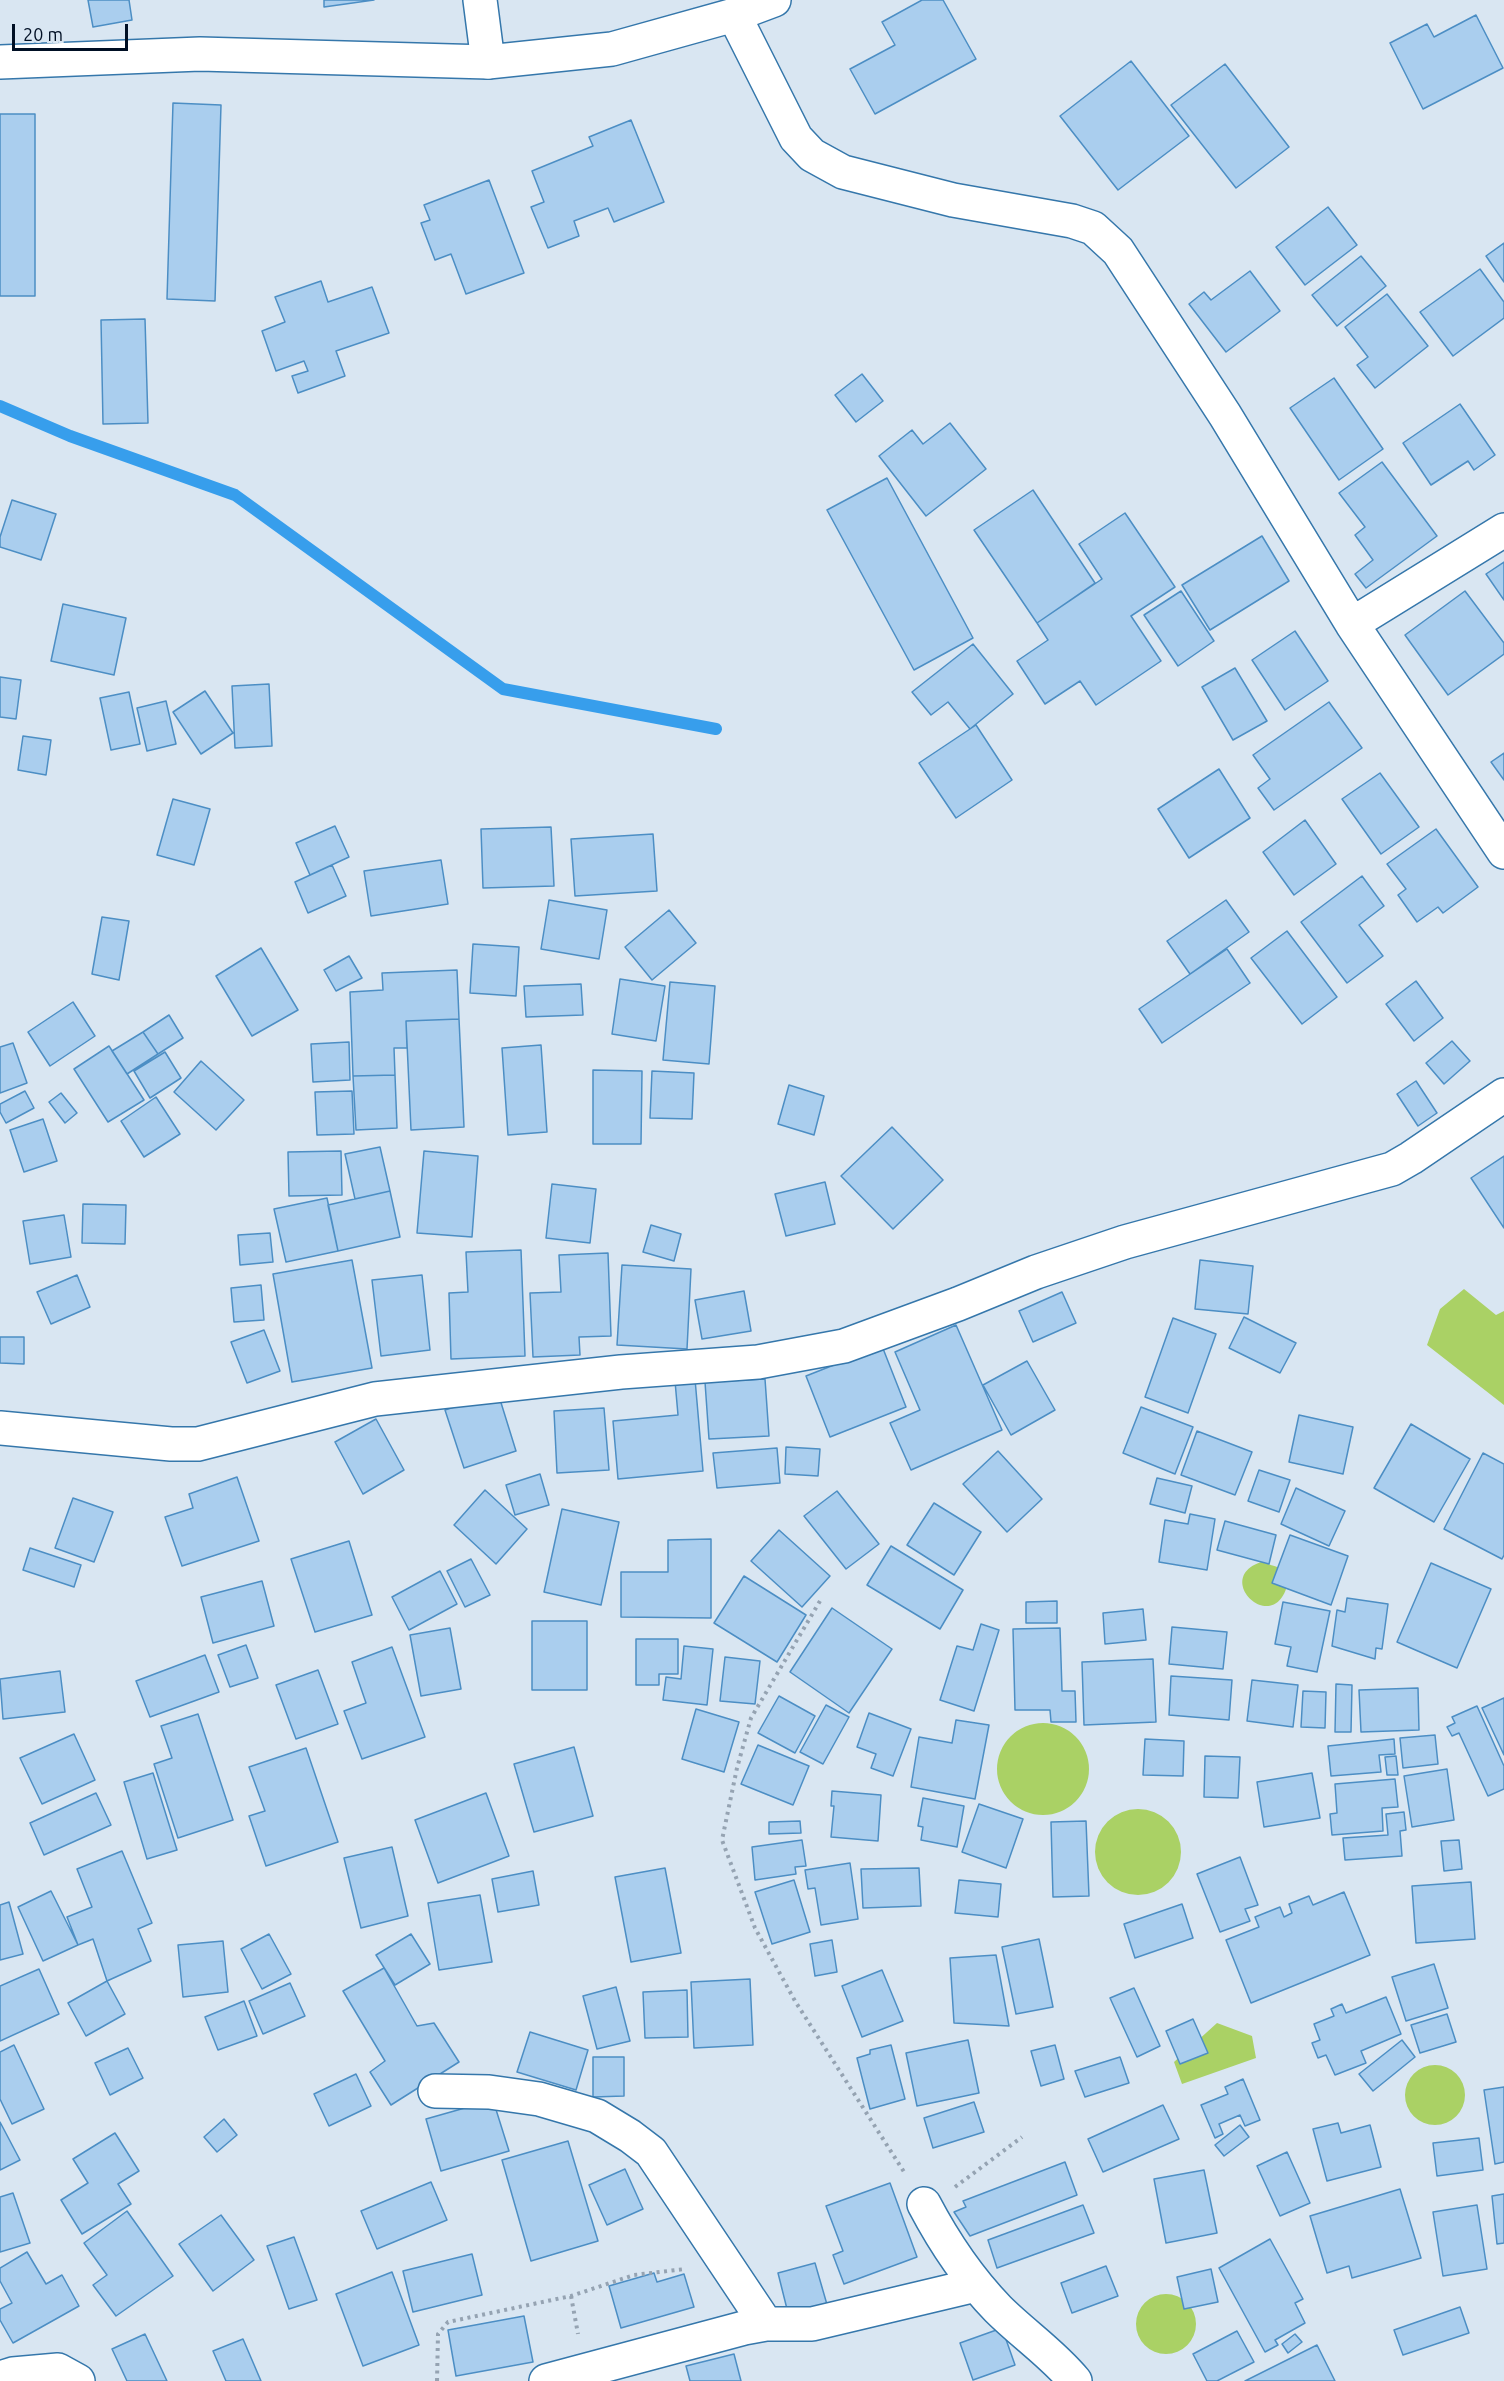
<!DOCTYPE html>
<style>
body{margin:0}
#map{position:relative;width:1504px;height:2381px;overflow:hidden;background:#d9e6f2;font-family:Ubuntu,sans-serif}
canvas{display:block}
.scale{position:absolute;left:12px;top:24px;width:116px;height:27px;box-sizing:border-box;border:3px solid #000f24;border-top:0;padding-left:8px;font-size:18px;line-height:21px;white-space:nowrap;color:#000f24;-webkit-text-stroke:4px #d9e6f2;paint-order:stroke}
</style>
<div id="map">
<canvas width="1504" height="2381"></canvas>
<div class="scale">20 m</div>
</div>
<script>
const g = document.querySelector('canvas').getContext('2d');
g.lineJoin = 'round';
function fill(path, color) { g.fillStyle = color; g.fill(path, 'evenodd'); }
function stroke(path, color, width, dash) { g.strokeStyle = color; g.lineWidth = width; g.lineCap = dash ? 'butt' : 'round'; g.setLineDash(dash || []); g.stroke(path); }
fill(new Path2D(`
 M1464,1289l32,26 8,-4v94l-77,-60 13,-36z
 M1261,1562c18,6 18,2 27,20 -12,57 -77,-3 -27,-20z
 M997 1769a46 46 0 1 1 92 0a46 46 0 1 1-92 0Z
 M1095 1852a43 43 0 1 1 86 0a43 43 0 1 1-86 0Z
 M1217,2023l35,13 4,22 -74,26 -8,-22z
 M1405 2095a30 30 0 1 1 60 0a30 30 0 1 1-60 0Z
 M1136 2324a30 30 0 1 1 60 0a30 30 0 1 1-60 0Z`), '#aad165');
stroke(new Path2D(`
 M0,406l70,30 165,59 268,194 213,40`), '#379eec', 12);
const building = new Path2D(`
 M88,0h41l3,20 -39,7z
 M324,0h50l-50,7z
 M922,0h21l33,59 -101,55 -25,-45 45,-24 -13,-23z
 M1476,15l27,53 -80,41 -33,-66 37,-19 7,13z
 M1131,61l58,75 -71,54 -58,-74z
 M1225,64l64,83 -53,41 -65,-83z
 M173,103l48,2 -6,196 -48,-2z
 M0,114h35v182h-35z
 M631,120l33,82 -50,20 -6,-14 -34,13 5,15 -31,12 -17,-41 13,-5 -12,-31 61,-25 -4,-9z
 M489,180l35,93 -58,21 -15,-40 -16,6 -14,-37 9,-3 -6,-15z
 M1328,207l29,38 -52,40 -29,-38z
 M1504,243v39l-18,-26z
 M1361,256l25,30 -49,40 -25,-31z
 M1480,269l24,33v16l-51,38 -33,-44z
 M1250,271l30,40 -54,41 -37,-48 15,-12 7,8z
 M321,281l7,21 44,-15 17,46 -53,18 9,25 -47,17 -6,-17 16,-5 -4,-10 -28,10 -14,-40 23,-9 -10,-25z
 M1387,294l41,52 -53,42 -18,-23 11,-8 -23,-30z
 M145,319l3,104 -45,1 -2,-104z
 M862,374l21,27 -27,21 -21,-27z
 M1334,378l49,71 -44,31 -49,-72z
 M1460,404l35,51 -21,15 -6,-9 -37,24 -28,-42z
 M950,423l36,46 -60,47 -47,-60 33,-26 11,14z
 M1382,462l55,74 -71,52 -11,-14 18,-14 -18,-25 10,-8 -26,-34z
 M887,478l86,160 -59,32 -87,-160z
 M1033,490l62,93 -58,40 -63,-93z
 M12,500l44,14 -15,46 -41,-13v-10z
 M1125,513l50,74 -44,29 30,45 -65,44 -16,-24 -35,23 -28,-43 31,-21 -11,-17 65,-44 -23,-35z
 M1262,536l27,45 -79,49 -28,-45z
 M1504,562v38l-18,-26z
 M1181,591l33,50 -36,25 -34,-51z
 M1465,591l39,52v11l-56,41 -43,-60z
 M63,604l63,14 -12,57 -63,-14z
 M1295,631l33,50 -43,29 -33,-50z
 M973,644l40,50 -43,35 -22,-27 -17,13 -19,-23z
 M1235,668l32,53 -34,19 -31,-53z
 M0,677l21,3 -5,39 -16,-2z
 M269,684l3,62 -37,2 -3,-62z
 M205,691l28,42 -32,21 -28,-42z
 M129,692l11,52 -29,6 -11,-52z
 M166,701l10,43 -29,7 -10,-43z
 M1329,702l33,46 -88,62 -16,-22 12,-9 -17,-24z
 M976,725l36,55 -56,38 -37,-55z
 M23,736l28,4 -5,35 -28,-5z
 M1504,753v27l-13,-18z
 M1219,769l31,49 -61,40 -31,-49z
 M1380,773l39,54 -38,27 -39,-55z
 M173,799l37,10 -16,56 -37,-10z
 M1305,820l31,44 -42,31 -31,-43z
 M335,826l14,31 -39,18 -14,-32z
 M551,827l3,59 -71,2 -2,-59z
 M1436,829l42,58 -35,26 -5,-6 -21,15 -19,-27 8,-6 -19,-25z
 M653,834l4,57 -82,5 -4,-57z
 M441,860l7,44 -77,12 -7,-45z
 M332,865l14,31 -38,17 -13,-31z
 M1362,876l22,30 -25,19 24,31 -36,27 -46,-61z
 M549,900l58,10 -8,49 -58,-10z
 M1226,900l23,32 -59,42 -23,-33z
 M669,910l27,33 -44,37 -27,-33z
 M102,917l27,4 -10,59 -27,-6z
 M1287,931l50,66 -35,27 -51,-66z
 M473,944l46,3 -3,49 -46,-3z
 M261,948l37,62 -46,26 -36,-60z
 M1227,949l23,34 -88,60 -23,-34z
 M349,956l13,22 -26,13 -12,-21z
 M457,970l2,49 -53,2 1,27h-13l1,27 -42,1 -3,-84 33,-2 -1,-17z
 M620,979l45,7 -9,55 -44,-7z
 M1416,981l27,37 -29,23 -28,-37z
 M670,982l45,4 -6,78 -46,-4z
 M581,984l2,31 -57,2 -2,-31z
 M73,1002l22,34 -45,30 -22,-34z
 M169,1015l14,23 -25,16 -15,-22z
 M459,1019l5,108 -53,3 -5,-109z
 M143,1032l15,22 -31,20 -15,-23z
 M1452,1041l18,20 -26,23 -18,-21z
 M349,1042l1,38 -37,2 -2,-38z
 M13,1043l14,40 -27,10v-46z
 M541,1045l6,87 -39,3 -6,-87z
 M109,1046l35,54 -36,22 -34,-53z
 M165,1052l16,26 -31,20 -16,-27z
 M201,1061l43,39 -28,30 -42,-38z
 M593,1070l49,1 -1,73h-48z
 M652,1071l42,2 -2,46 -42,-1z
 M395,1075l2,53 -41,2 -3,-54z
 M1416,1081l21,32 -19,13 -21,-32z
 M789,1085l35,11 -10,39 -36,-11z
 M25,1091l9,17 -28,15 -6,-11v-8z
 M352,1091l2,43 -37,1 -2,-43z
 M61,1093l16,20 -12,10 -16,-21z
 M156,1097l24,37 -36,23 -23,-36z
 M43,1119l14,42 -33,11 -14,-42z
 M892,1127l51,53 -50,49 -52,-53z
 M380,1147l10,44 -35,8 -10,-45z
 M341,1151l1,44 -53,1 -1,-44z
 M424,1151l54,5 -6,81 -55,-4z
 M1504,1156v72l-33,-50z
 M825,1182l10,42 -49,12 -11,-42z
 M552,1184l44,5 -6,54 -44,-5z
 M390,1191l10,46 -62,14 -10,-46z
 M327,1198l11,53 -52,11 -12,-53z
 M83,1204l43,1 -1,39 -43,-1z
 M64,1215l7,42 -41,7 -7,-43z
 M651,1225l30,9 -7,27 -31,-9z
 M270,1233l3,29 -33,3 -2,-30z
 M521,1250l4,106 -74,3 -2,-66 19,-1 -2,-40z
 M608,1253l3,83 -32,1 1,18 -47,2 -3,-64 31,-1 -2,-37z
 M352,1260l20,108 -80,14 -19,-108z
 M1200,1260l53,6 -5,48 -53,-5z
 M622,1265l69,4 -4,80 -70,-4z
 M77,1275l13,32 -39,17 -14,-32z
 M422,1275l8,75 -49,6 -9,-76z
 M261,1285l3,35 -30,2 -3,-34z
 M744,1291l7,40 -49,8 -7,-39z
 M1062,1292l14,31 -43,19 -14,-31z
 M1244,1317l52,26 -16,30 -51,-25z
 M1173,1318l43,16 -28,79 -43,-16z
 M956,1325l46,105 -91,40 -21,-47 30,-13 -25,-58z
 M264,1330l16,41 -33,12 -16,-41z
 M0,1337h24v27l-24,-1z
 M882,1346l24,61 -76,30 -24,-61z
 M1027,1361l28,49 -44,25 -28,-50z
 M695,1379l8,92 -85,8 -5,-58 65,-6 -3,-34z
 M765,1379l4,57 -60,3 -4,-57z
 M498,1393l18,58 -52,17 -19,-58z
 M1141,1407l52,20 -18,47 -52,-21z
 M604,1408l5,62 -52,3 -3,-62z
 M1299,1415l54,12 -10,47 -54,-12z
 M376,1419l28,51 -41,24 -28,-52z
 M1411,1424l59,35 -36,63 -60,-34z
 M1197,1431l55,21 -17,43 -54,-20z
 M786,1447l34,2 -2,27 -33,-2z
 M777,1448l3,35 -63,5 -4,-35z
 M998,1451l44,48 -35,33 -44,-48z
 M1483,1453l21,11v91l-2,4 -58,-30z
 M1259,1470l31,10 -11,32 -31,-11z
 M540,1474l9,31 -34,10 -9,-30z
 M237,1477l22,64 -77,25 -17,-49 28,-9 -4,-14z
 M1157,1478l35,8 -7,27 -35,-9z
 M1296,1488l49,23 -16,35 -48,-22z
 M485,1490l42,39 -31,35 -42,-39z
 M837,1491l42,53 -33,25 -42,-53z
 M73,1498l40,14 -19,50 -39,-14z
 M934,1503l47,29 -27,43 -47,-30z
 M562,1509l57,13 -18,83 -57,-13z
 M1190,1514l25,5 -8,51 -48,-8 6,-42 23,4z
 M1225,1521l51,14 -7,29 -52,-14z
 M779,1530l51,46 -28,31 -51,-46z
 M1290,1535l58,21 -17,49 -59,-22z
 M711,1539v79l-90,-1v-45h47v-32z
 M349,1541l23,74 -57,17 -24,-73z
 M891,1546l72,44 -23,39 -73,-44z
 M30,1548l51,17 -7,22 -51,-17z
 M471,1559l19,36 -25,12 -18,-36z
 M1431,1563l60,26 -34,79 -60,-26z
 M440,1571l17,33 -48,26 -17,-33z
 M744,1576l62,39 -29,47 -63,-39z
 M262,1581l12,45 -61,17 -12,-46z
 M1347,1598l41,6 -6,45 -6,-1 -1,11 -43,-13 5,-36 8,2z
 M1057,1601v22h-31v-21z
 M1283,1602l47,9 -13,61 -30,-6 4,-19 -16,-3z
 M832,1608l60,41 -43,64 -59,-41z
 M1143,1609l3,31 -41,4 -2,-31z
 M532,1621h55v69h-55z
 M981,1624l18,6 -25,81 -34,-11 17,-54 16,4z
 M1172,1627l55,5 -4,37 -54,-5z
 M450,1628l11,61 -40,7 -11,-61z
 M1060,1628l2,63h13l1,31h-25l-1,-12h-35l-2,-81z
 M636,1639h42v35h-19v11h-23z
 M246,1645l12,33 -28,9 -12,-32z
 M684,1646l29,3 -6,56 -44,-5 3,-23 15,2z
 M392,1647l33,90 -63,22 -18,-48 22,-8 -14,-41z
 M205,1655l14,37 -69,25 -14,-36z
 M725,1657l35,4 -5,43 -35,-3z
 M1153,1659l3,63 -72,3 -2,-63z
 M318,1670l20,54 -42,15 -20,-54z
 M60,1671l5,41 -62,7 -3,-40z
 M1171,1676l61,4 -3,40 -60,-5z
 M1252,1680l46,5 -5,42 -46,-6z
 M1336,1684l16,1 -1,47h-16z
 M1418,1688l1,42 -58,2 -2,-42z
 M1303,1691l23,1 -1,36 -24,-1z
 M779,1696l36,20 -20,37 -37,-20z
 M1504,1698v57l-22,-47z
 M826,1705l23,12 -26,47 -23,-12z
 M1477,1706l27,60v23l-16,7 -29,-63 -7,3 -5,-9 8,-4 -3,-6z
 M696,1709l43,13 -15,50 -42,-13z
 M869,1713l42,16 -18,47 -22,-8 5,-14 -19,-7z
 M198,1714l35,106 -55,18 -24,-74 18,-6 -11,-32z
 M956,1720l33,5 -14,74 -64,-12 8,-50 33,6z
 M74,1734l21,46 -53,24 -22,-46z
 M1435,1735l3,29 -35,4 -3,-30z
 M1145,1739l39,2 -1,35 -40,-1z
 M1394,1739l1,15 -16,1 2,17 -50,4 -3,-30z
 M758,1745l51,21 -16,39 -52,-21z
 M574,1747l19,69 -59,16 -20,-68z
 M306,1748l32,94 -72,24 -17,-50 16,-5 -16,-44z
 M1205,1756l35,1 -2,41 -34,-1z
 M1396,1756l2,19h-11l-2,-18z
 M1447,1769l7,51 -42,7 -8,-51z
 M153,1773l24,77 -30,9 -23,-77z
 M1312,1773l8,45 -56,9 -7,-45z
 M1395,1779l3,28 -16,1 1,23 -51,4 -2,-21 7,-1 -2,-29z
 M832,1791l49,4 -3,46 -47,-4 3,-31h-3z
 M96,1793l15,32 -67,30 -14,-32z
 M486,1793l23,63 -71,27 -23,-63z
 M923,1798l41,8 -7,41 -36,-7 2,-13 -5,-1z
 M979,1804l44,15 -17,49 -44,-16z
 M1404,1812l2,18 -6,1 2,25 -57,4 -2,-22 45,-3 -2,-21z
 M800,1821l1,12 -32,1v-12z
 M1086,1821l3,75 -36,1 -2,-75z
 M802,1840l4,26 -11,1 1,7 -41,6 -3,-33z
 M1459,1840l3,29 -18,2 -3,-30z
 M392,1847l16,69 -47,12 -17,-70z
 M122,1851l30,72 -14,6 13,32 -44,20 -14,-42 -15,6 -11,-28 25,-10 -15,-38z
 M1240,1857l18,48 -13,4 5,12 -30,11 -23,-58z
 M850,1863l8,56 -37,6 -6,-37 -7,1 -3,-19z
 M665,1868l16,85 -50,9 -16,-85z
 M919,1868l2,38 -58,2 -2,-39z
 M533,1871l6,34 -41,7 -6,-33z
 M794,1880l16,52 -38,12 -17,-52z
 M959,1880l42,4 -3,33 -43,-4z
 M1471,1882l4,57 -59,4 -4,-57z
 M51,1891l27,54 -35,16 -25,-54z
 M1344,1892l26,63 -119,48 -25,-63 33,-13 -4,-10 25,-10 4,10 8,-4 -3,-9 20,-8 4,9z
 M480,1895l12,67 -53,8 -11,-67z
 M9,1902l14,52 -23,6v-55z
 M1182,1904l11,34 -58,20 -11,-34z
 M269,1934l22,40 -29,15 -21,-40z
 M411,1934l19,30 -35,21 -19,-30z
 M1039,1939l14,68 -37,7 -14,-67z
 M832,1940l5,32 -22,4 -5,-32z
 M223,1941l5,51 -45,5 -5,-52z
 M996,1955l13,71 -55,-3 -4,-65z
 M1434,1964l14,44 -42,13 -14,-44z
 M384,1968l33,58 17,-3 25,39 -68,43 -21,-33 15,-11 -42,-70z
 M39,1969l20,45 -59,27v-55z
 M882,1970l21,51 -41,16 -20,-51z
 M750,1979l3,66 -59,3 -3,-66z
 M107,1981l18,33 -39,22 -18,-33z
 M290,1983l15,33 -42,18 -14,-33z
 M616,1987l14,54 -33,8 -14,-53z
 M1134,1988l26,58 -23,11 -27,-59z
 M687,1990l1,47 -43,1 -2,-46z
 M1386,1997l15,37 -40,17 5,12 -31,12 -9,-20 -8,3 -6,-15 8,-3 -6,-16 20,-8 -3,-7 11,-5 4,9z
 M244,2001l13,35 -39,14 -13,-33z
 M1447,2014l9,28 -36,11 -9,-28z
 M1193,2019l15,34 -28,11 -14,-33z
 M530,2032l58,18 -12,40 -59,-18z
 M968,2040l11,53 -62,13 -11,-53z
 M1402,2040l13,17 -42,34 -14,-17z
 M14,2045l30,64 -32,15 -12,-25v-47z
 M891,2045l14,54 -35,10 -13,-51 13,-4v-4z
 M1055,2045l9,34 -23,7 -10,-35z
 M128,2048l15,30 -33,17 -15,-32z
 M593,2057h31v39l-31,1z
 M1120,2057l9,26 -44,14 -10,-26z
 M356,2074l15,32 -42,20 -15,-32z
 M1243,2079l17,41 -15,6 -5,-11 -21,9 4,10 -8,4 -14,-33 27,-11 -3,-7z
 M1504,2087v75l-9,2 -11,-74z
 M493,2100l16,51 -68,20 -15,-52z
 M974,2102l10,30 -51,16 -9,-30z
 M1163,2105l16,34 -76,33 -15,-33z
 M224,2119l13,16 -20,17 -13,-15z
 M0,2122l20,38 -20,10z
 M1338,2123l3,10 29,-8 11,42 -54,14 -14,-52z
 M1240,2125l9,12 -25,19 -9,-11z
 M115,2133l24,38 -21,13 13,20 -49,30 -21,-34 27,-17 -15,-24z
 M1479,2138l4,32 -46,6 -4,-33z
 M568,2141l30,100 -67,20 -29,-101z
 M1287,2152l23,51 -30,13 -23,-50z
 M1065,2162l12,33 -107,41 -16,-24 12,-5 -3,-6z
 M625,2169l18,40 -36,16 -18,-40z
 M1204,2170l13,63 -51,10 -12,-64z
 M431,2182l16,38 -70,29 -16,-38z
 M890,2183l27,74 -73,27 -11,-29 10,-4 -17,-45z
 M1400,2189l21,69 -69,20 -3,-12 -22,7 -17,-57z
 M13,2193l17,50 -30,9v-55z
 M1504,2194v49l-7,1 -5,-48z
 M1083,2205l11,28 -97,35 -9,-28z
 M1477,2205l10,64 -44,7 -10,-64z
 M127,2211l46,65 -57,40 -23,-31 14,-10 -23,-32z
 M221,2215l33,45 -41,31 -34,-47z
 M294,2237l23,63 -28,9 -22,-63z
 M1270,2239l33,60 -8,4 10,20 -30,17 3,5 -13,7 -46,-84z
 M27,2252l19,32 16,-9 17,31 -66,37 -13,-23v-11l12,-6 -12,-22v-13z
 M472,2254l10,41 -69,17 -10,-41z
 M815,2263l13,45 -39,9 -11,-44z
 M1106,2266l12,30 -46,17 -11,-30z
 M1211,2269l7,33 -34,7 -7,-32z
 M392,2272l27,73 -56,21 -27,-72z
 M654,2273l3,9 27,-8 10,33 -73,21 -12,-42z
 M1460,2307l9,26 -66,22 -9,-25z
 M524,2316l9,46 -77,14 -8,-46z
 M1002,2328l13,37 -42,15 -13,-37z
 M1237,2331l17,31 -37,19h-10l-14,-27z
 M145,2334l22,47h-40l-15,-32z
 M1295,2334l7,8 -14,11 -6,-9z
 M243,2339l18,42h-35l-13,-30z
 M1317,2345l18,36h-90z
 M734,2354l7,27h-51l-4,-15z`);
fill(building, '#aaceee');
stroke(building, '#4c8ec4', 1.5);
const minor = new Path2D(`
 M734,15l62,123 16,17 31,17 110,28 119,21 21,7 25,23 107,164 127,209 152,228
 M0,62l200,-8 288,8
 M1352,624l152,-94
 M0,1428l171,16h27l177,-45 246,-27 137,-10 86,-16 114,-42 78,-32 89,-30 267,-73 19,-11 93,-63
 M435,2091l54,1 50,7 58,17 33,20 21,16 115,172
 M924,2204c20,38 44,74 74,105 25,25 55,45 77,72
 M0,2378l13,-4 45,-4 20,11
 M546,2381l198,-53 22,-4h46l164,-39`);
const tertiary = new Path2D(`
 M480,0l8,62 124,-13 122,-34 40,-15`);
stroke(minor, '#3577ab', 36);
stroke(tertiary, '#3577ab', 36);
stroke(new Path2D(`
 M820,1601l-69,117 -14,50 -15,72 33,88 40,73 111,174
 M955,2187l67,-50
 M571,2296l7,38
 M437,2381l1,-47 10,-12 123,-26 63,-21 51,-6`), '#95a3b2', 4, [3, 4.5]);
stroke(minor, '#fff', 33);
stroke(tertiary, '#fff', 33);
</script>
